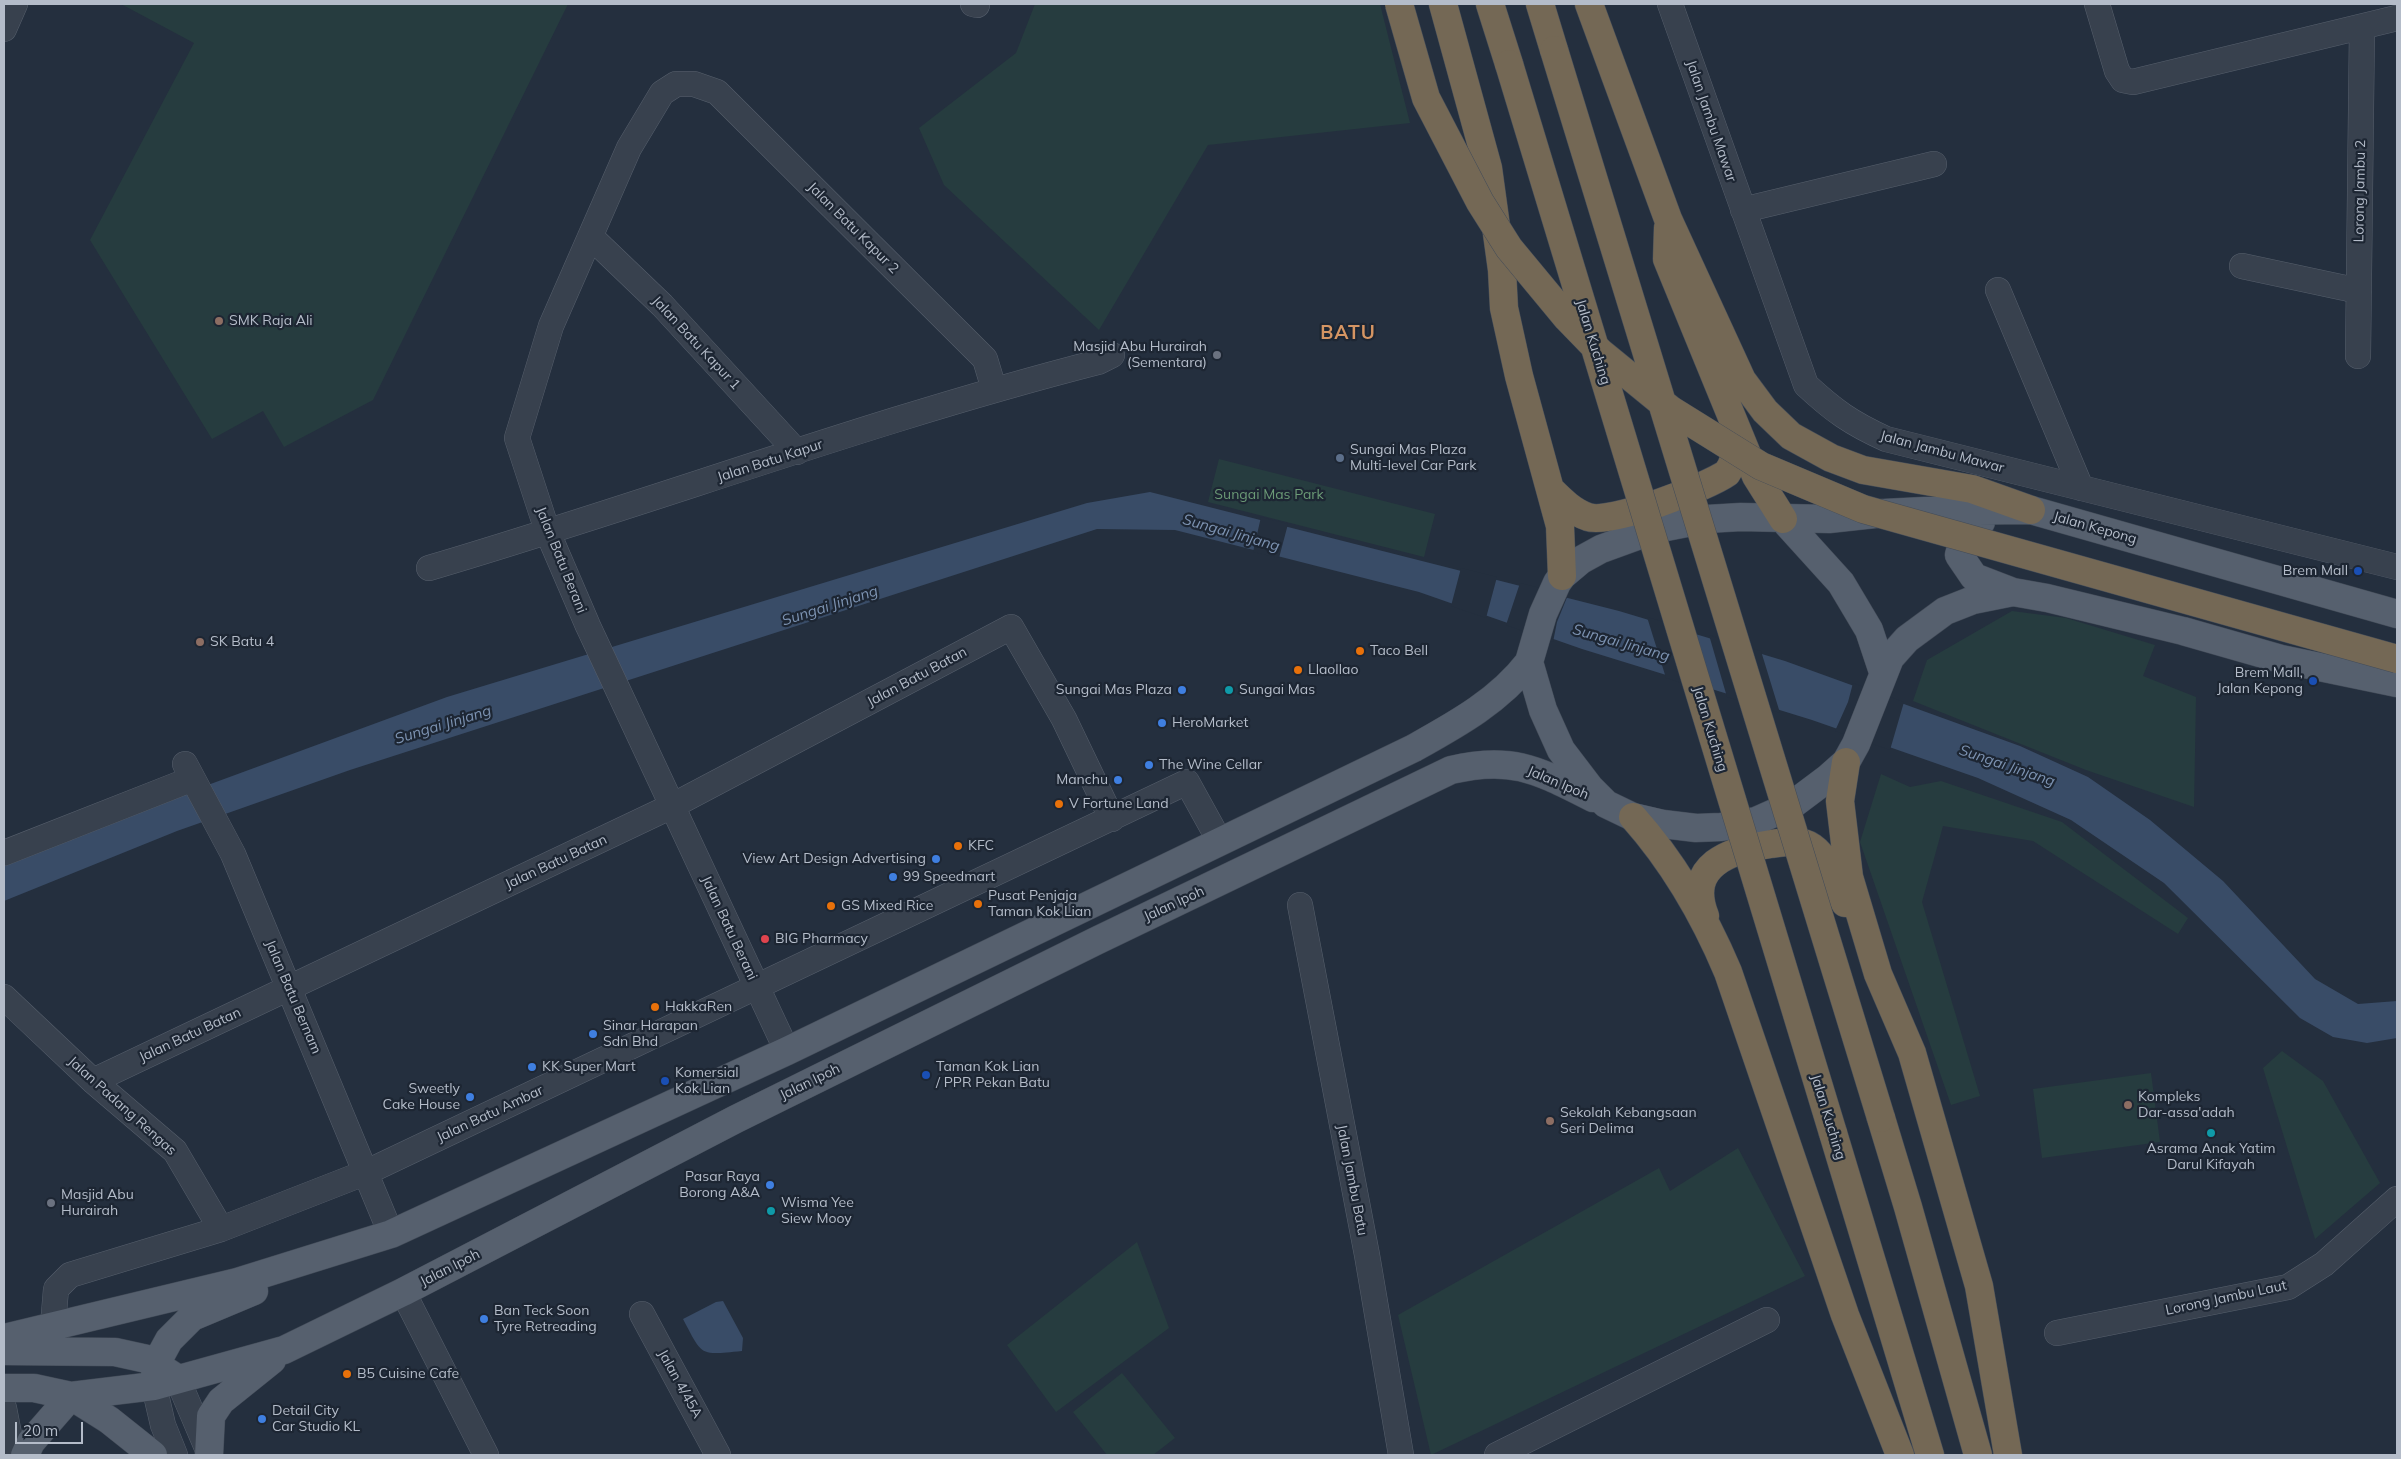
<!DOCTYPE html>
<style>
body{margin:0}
#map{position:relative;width:2401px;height:1459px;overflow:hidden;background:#242f3e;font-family:Mulish,sans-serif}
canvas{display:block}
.frame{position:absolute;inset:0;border:5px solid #b4bcc9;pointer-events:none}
.scale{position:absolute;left:15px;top:1422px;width:68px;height:22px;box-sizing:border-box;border:2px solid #b4bcc9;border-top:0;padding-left:6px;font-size:15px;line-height:18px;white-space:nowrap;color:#b4bcc9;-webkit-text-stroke:4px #1d2633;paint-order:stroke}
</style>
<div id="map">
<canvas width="2401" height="1459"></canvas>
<div class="frame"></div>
<div class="scale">20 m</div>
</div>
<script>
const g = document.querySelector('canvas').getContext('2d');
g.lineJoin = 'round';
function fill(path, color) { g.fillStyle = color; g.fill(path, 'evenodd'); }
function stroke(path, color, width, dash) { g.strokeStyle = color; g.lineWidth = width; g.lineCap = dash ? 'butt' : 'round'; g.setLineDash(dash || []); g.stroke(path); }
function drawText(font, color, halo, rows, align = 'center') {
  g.font = font + ' Mulish,sans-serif'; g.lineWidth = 4.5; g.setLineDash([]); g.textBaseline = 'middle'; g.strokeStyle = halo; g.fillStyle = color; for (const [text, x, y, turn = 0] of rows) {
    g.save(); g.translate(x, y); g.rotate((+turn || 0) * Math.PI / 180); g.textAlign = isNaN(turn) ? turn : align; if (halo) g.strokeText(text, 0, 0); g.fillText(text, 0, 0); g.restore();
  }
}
fill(new Path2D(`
 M121,4h447l-195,396 -89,47 -21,-36 -51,28 -122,-199 104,-197z
 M1035,4h345l30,119 -202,22 -109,185 -155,-145 -25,-57 97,-75z
 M1219,459l216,55 -11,43 -216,-55z
 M2012,611l54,7 89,27 -12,31 53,21 -2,110 -108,-37 -173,-69 14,-41z
 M1881,774l29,13 31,-6 121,41 126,96 -10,16 -145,-93 -90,-15 -21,76 58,194 -29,9 -91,-263z
 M2282,1051l41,30 57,102 -65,56 -52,-171z
 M2151,1073l9,69 -118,16 -9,-69z
 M1738,1148l67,128 -374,179 -33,-140 261,-147 11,23z
 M1137,1242l32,86 -113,84 -49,-67z
 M1122,1373l53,65 -22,17h-46l-34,-43z`), '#263c3f');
fill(new Path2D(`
 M1150,492l469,119 166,50 235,85 68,31 62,43 73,61 92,98 43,25 39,-3v37l-30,5 -34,-6 -33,-19 -136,-135 -93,-63 -93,-42 -166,-58 -230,-71 -163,-57 -244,-62 -78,-1 -747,241 -173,61 -173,70v-41l443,-163 640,-194z
 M723,1301l20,37 -1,13c-43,4 -39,6 -59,-32l33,-17z`), '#394c67');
fill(new Path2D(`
 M1261,517l27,7 -9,34 -26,-6z
 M1461,568l36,9 -11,41 -35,-12z
 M1520,583l48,12 -11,27 -4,20 -47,-17z
 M1647,617l48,14 19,62 -48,-15z
 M1709,635l52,16 19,62 -53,-16z
 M1853,683l51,19 -14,48 -55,-19 13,-29z`), '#242f3e');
const minor = new Path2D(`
 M973,4l4,1
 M1670,4l136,381c28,26 45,38 80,54l511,128
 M2097,4l20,67 6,9 10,2 264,-64
 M4,29l11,-25
 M1743,210l191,-46
 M591,237l71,68 135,147
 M2242,266l117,25
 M1998,290l83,198
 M2358,356l4,-329
 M429,568c224,-66 443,-148 669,-206l14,-7
 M185,764l48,90 158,380
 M4,853l188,-74
 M1300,905l67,350 34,200
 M4,997l89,84 82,70 46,78
 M787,1051l-199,-425 -40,-93 -31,-95 34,-112 78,-178 33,-55 14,-9h18l23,8 268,267 9,30
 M93,1081l579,-275 339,-179 53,92 48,100
 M403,1292l83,163
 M642,1314l76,141
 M53,1325l3,-36 14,-14 151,-46 146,-57 820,-390 32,58
 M2057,1333l231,-46 36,-23 73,-65
 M178,1380l32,75
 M154,1386l9,39 12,30
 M4,1408l9,47
 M1497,1455l270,-135`);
const major = new Path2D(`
 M1783,519l58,64 28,47 14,42
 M1981,522l-15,7 -7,26 15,22 39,15
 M2397,614l-366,-104 -107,1 -40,2 -55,6 -88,-2 -34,2 -51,10 -55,20 -20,11 -19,16 -5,7 -14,31 -14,48 14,48 18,40 29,38 16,16 27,13 30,7 33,4 25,-1 35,-6 36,-16 36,-27 18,-16 10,-18 34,-86 17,-19 38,-28 28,-11 40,-8 34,6 136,33 98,28 116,24
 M4,1338l233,-56 154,-48 396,-183 627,-303c43,-24 85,-47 115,-86
 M4,1351l111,1 32,7 25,16
 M154,1386l2,-22 13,-24 23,-23 62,-26
 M4,1388h30l37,8 83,-10 130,-36 119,-58 333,-173 360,-178 355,-171c62,-15 88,1 142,28
 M71,1396l38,24 44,35
 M25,1455l6,-13 40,-46
 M209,1455l2,-39 10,-15 51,-41`);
const highway = new Path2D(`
 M1443,4l45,164 14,102 2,38 15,68 41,150 2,50
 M1490,4l19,60
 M1540,4l14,46
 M1589,4l79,215 74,161 23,31 26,25 40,22 32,12 109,19 59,21
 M1668,228l-1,31 89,217 27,43
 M1551,490c11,11 22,22 37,27 22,8 119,-30 139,-44 9,-12 10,-29 8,-43
 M1846,762l-6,39 9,76 29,97 34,79 67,233 29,169
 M1633,817c41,46 71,98 95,155l117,343 55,140
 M1705,916c-20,-51 25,-66 66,-72 14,-2 30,-5 41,3 17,12 24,38 33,56
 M1881,1118l27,89 70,248
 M1833,1133l97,322`);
stroke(minor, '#565f6c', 26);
stroke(major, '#414a57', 29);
stroke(highway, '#434c59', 29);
stroke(minor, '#38414e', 25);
stroke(major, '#56606e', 28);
stroke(highway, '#746855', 28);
const highwayBridge = new Path2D(`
 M1399,4l27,94 54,104 29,46 58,70 33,34 71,58 90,56 102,43 534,150
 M1554,50l327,1068
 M1509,64l324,1069`);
stroke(highwayBridge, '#434c59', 29, []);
stroke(highwayBridge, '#746855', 28);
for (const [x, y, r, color] of [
 [219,321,5,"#8d6e63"],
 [1217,355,5,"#6b7280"],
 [1340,458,5,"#5c6f8a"],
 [2358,571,5,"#1a4fb4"],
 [200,642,5,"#8d6e63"],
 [1360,651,5,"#e8710a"],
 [1298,670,5,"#e8710a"],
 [2313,681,5,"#1a4fb4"],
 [1182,690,5,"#3f7fe0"],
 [1229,690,5,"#0f9aa8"],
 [1162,723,5,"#3f7fe0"],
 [1149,765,5,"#3f7fe0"],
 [1118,780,5,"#3f7fe0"],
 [1059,804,5,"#e8710a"],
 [958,846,5,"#e8710a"],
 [936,859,5,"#3f7fe0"],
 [893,877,5,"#3f7fe0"],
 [978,904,5,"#e8710a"],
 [831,906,5,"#e8710a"],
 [765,939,5,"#e0444e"],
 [655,1007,5,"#e8710a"],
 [593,1034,5,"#3f7fe0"],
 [532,1067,5,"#3f7fe0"],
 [926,1075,5,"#1a4fb4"],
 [665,1081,5,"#1a4fb4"],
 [470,1097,5,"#3f7fe0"],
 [2128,1105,5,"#8d6e63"],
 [1550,1121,5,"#8d6e63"],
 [2211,1133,5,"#0f9aa8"],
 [770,1185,5,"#3f7fe0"],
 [51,1203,5,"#6b7280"],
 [771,1211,5,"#0f9aa8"],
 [484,1319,5,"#3f7fe0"],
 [347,1374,5,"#e8710a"],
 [262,1419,5,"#3f7fe0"]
]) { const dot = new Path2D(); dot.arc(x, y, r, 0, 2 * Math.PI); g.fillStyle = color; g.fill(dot); stroke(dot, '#1d2633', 2); }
drawText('14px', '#b4bcc9', '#1d2633', [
 ["Jalan Jambu Mawar",1711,121,71],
 ["Lorong Jambu 2",2360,191,-89],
 ["Jalan Batu Kapur 2",853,228,45],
 ["Jalan Kuching",1593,342,73],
 ["Jalan Batu Kapur 1",696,343,47],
 ["Jalan Jambu Mawar",1942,452,15],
 ["Jalan Batu Kapur",770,461,-18],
 ["Jalan Kepong",2095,528,16],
 ["Jalan Batu Berani",561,560,68],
 ["Jalan Batu Batan",917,677,-28],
 ["Jalan Kuching",1710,729,73],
 ["Jalan Ipoh",1558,783,23],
 ["Jalan Batu Batan",556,862,-25],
 ["Jalan Ipoh",1174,904,-25],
 ["Jalan Batu Berani",729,928,65],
 ["Jalan Batu Bernam",293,997,67],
 ["Jalan Batu Batan",190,1035,-25],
 ["Jalan Ipoh",810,1082,-26],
 ["Jalan Padang Rengas",122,1106,42],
 ["Jalan Batu Ambar",490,1114,-25],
 ["Jalan Kuching",1828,1117,73],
 ["Jalan Jambu Batu",1352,1180,79],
 ["Jalan Ipoh",450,1268,-27],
 ["Lorong Jambu Laut",2226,1298,-12],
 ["Jalan 4/45A",680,1384,61]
]);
drawText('14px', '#b4bcc9', '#1d2633', [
 ["SMK Raja Ali",229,321],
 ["Masjid Abu Hurairah",1207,347,"right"],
 ["(Sementara)",1207,363,"right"],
 ["Sungai Mas Plaza",1350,450],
 ["Multi-level Car Park",1350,466],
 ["Brem Mall",2348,571,"right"],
 ["SK Batu 4",210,642],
 ["Taco Bell",1370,651],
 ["Llaollao",1308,670],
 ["Brem Mall,",2303,673,"right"],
 ["Jalan Kepong",2303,689,"right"],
 ["Sungai Mas Plaza",1172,690,"right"],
 ["Sungai Mas",1239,690],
 ["HeroMarket",1172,723],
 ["The Wine Cellar",1159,765],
 ["Manchu",1108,780,"right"],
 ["V Fortune Land",1069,804],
 ["KFC",968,846],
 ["View Art Design Advertising",926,859,"right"],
 ["99 Speedmart",903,877],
 ["Pusat Penjaja",988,896],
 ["Taman Kok Lian",988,912],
 ["GS Mixed Rice",841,906],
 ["BIG Pharmacy",775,939],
 ["HakkaRen",665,1007],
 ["Sinar Harapan",603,1026],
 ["Sdn Bhd",603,1042],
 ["KK Super Mart",542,1067],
 ["Taman Kok Lian",936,1067],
 ["/ PPR Pekan Batu",936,1083],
 ["Komersial",675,1073],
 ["Kok Lian",675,1089],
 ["Sweetly",460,1089,"right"],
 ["Cake House",460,1105,"right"],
 ["Kompleks",2138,1097],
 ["Dar-assa'adah",2138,1113],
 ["Sekolah Kebangsaan",1560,1113],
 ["Seri Delima",1560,1129],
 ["Asrama Anak Yatim",2211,1149,"center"],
 ["Darul Kifayah",2211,1165,"center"],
 ["Pasar Raya",760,1177,"right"],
 ["Borong A&A",760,1193,"right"],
 ["Masjid Abu",61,1195],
 ["Hurairah",61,1211],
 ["Wisma Yee",781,1203],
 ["Siew Mooy",781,1219],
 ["Ban Teck Soon",494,1311],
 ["Tyre Retreading",494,1327],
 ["B5 Cuisine Cafe",357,1374],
 ["Detail City",272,1411],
 ["Car Studio KL",272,1427]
], 'left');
drawText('14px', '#6b9a76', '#1d2633', [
 ["Sungai Mas Park",1269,495]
]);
drawText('italic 15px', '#7c92b1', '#1d2633', [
 ["Sungai Jinjang",1231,533,16],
 ["Sungai Jinjang",830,606,-18],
 ["Sungai Jinjang",1621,643,16],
 ["Sungai Jinjang",443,725,-17],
 ["Sungai Jinjang",2007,766,19]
]);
g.letterSpacing = '1px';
drawText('bold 19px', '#d59563', '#1d2633', [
 ["BATU",1348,333]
]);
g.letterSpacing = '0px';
</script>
